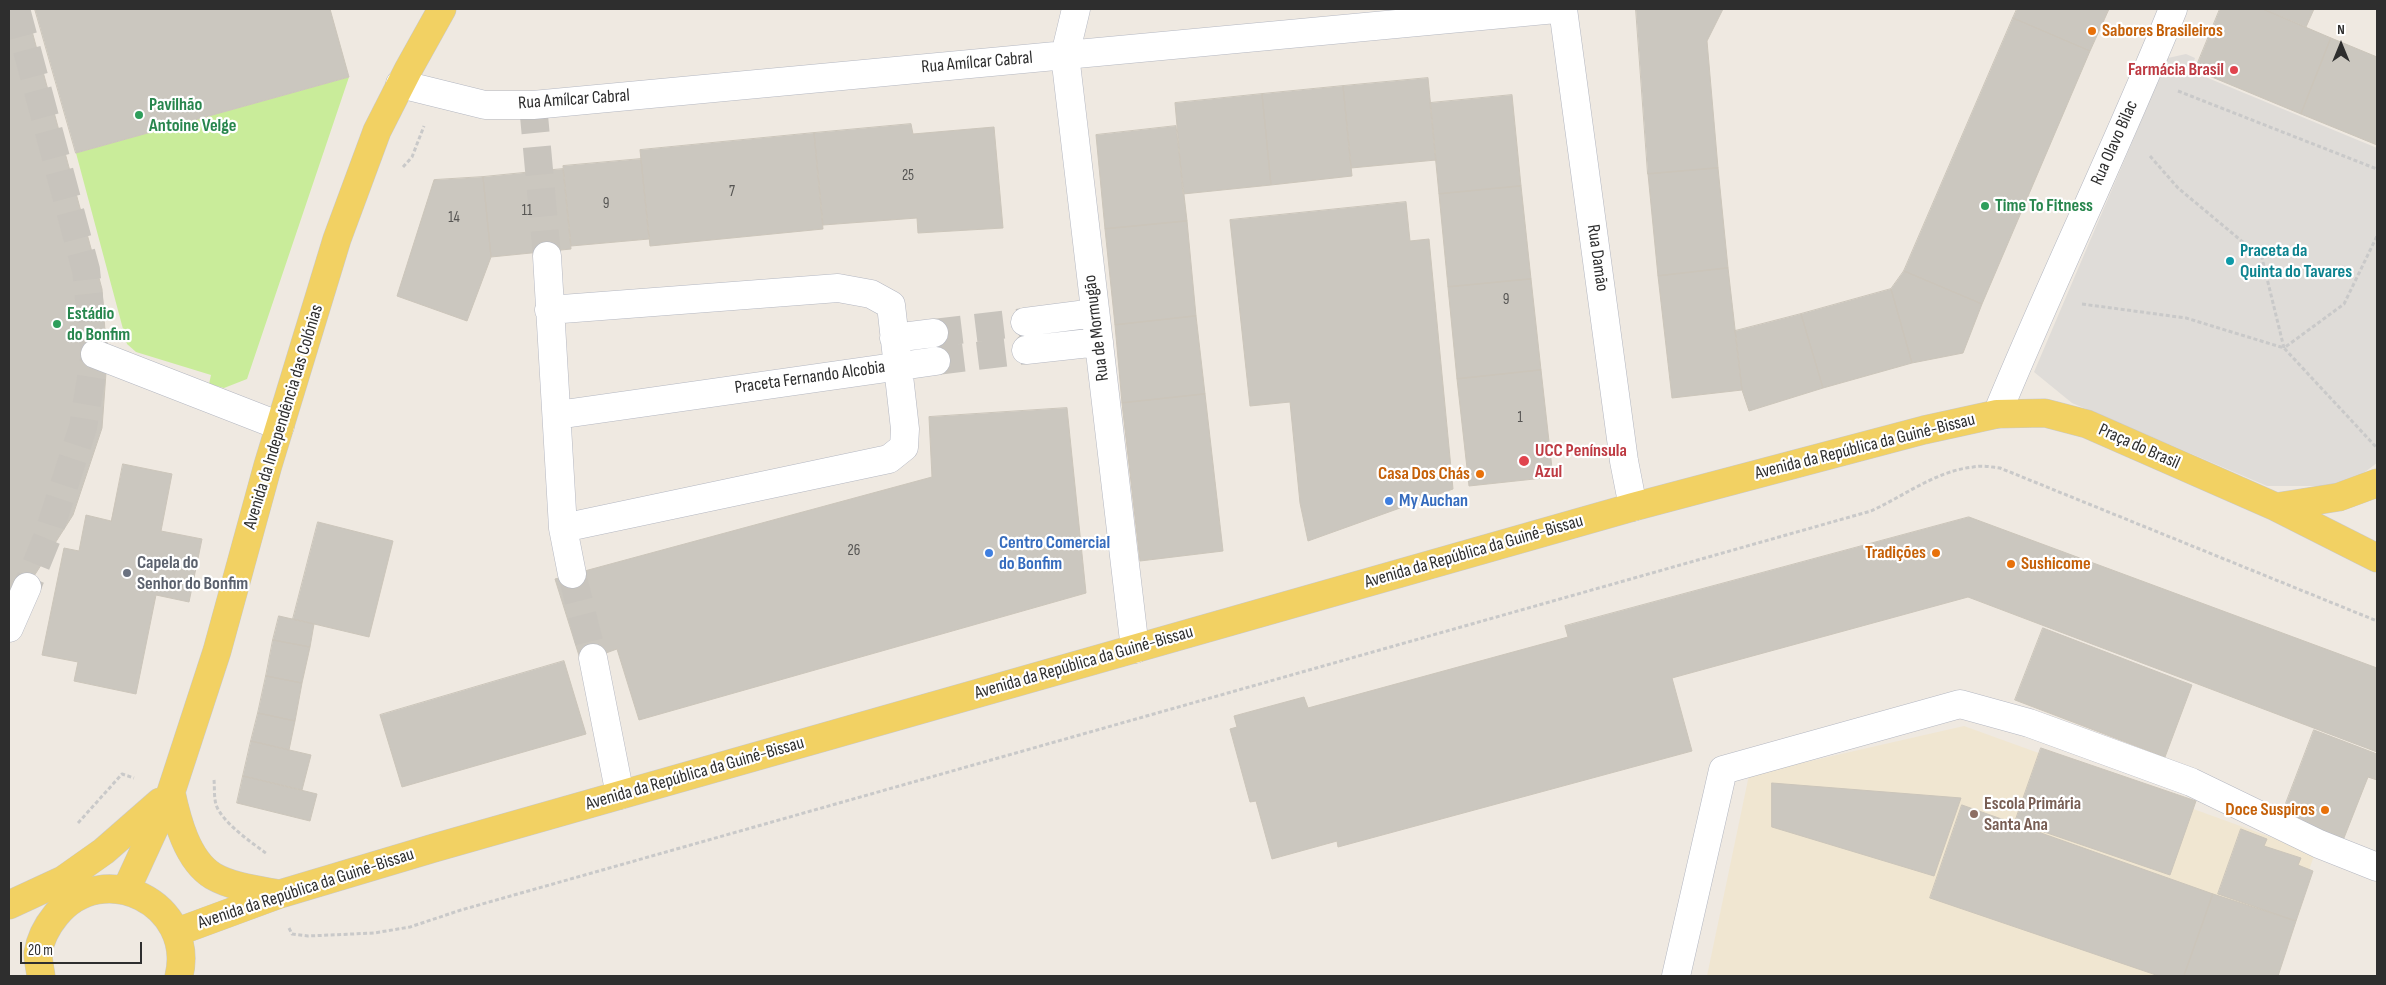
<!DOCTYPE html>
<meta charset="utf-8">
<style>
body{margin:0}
#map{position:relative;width:2386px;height:985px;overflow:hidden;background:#efe9e1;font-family:"Sofia Sans Condensed",sans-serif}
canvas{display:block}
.frame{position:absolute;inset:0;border:10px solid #2e2e2e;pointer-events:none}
.north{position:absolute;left:2316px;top:20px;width:50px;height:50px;-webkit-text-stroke:4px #fff;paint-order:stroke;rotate:0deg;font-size:14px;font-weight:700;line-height:20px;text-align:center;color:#2e2e2e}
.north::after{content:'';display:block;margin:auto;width:18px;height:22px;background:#2e2e2e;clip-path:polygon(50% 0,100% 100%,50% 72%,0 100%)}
.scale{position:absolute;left:20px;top:942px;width:122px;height:22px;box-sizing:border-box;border:2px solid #2e2e2e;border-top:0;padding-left:6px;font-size:15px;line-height:18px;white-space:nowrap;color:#2e2e2e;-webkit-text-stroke:4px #fff;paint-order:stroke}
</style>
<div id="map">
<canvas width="2386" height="985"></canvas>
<div class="frame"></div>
<div class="north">N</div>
<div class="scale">20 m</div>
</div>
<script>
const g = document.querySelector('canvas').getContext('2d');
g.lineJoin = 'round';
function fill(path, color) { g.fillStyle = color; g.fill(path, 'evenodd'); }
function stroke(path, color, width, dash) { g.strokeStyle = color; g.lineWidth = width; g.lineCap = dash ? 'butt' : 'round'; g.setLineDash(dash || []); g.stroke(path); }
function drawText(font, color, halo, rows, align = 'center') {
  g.font = font + ' "Sofia Sans Condensed",sans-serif'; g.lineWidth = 4.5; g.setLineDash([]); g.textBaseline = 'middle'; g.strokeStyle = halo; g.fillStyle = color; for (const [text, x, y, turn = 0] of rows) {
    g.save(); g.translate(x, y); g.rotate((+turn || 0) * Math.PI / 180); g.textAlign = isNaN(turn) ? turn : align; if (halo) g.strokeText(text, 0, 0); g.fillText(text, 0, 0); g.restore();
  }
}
fill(new Path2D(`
 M1964,726l351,127 -43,123h-565l42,-201z`), '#f0e6d1');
fill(new Path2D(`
 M349,77l-102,302 -23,9 -15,-4 2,-9 -75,-23 -9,-8 -51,-191z`), '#c9ec9a');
fill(new Path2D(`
 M2186,54l9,4 -4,13 186,77v315l-31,23h-79l-195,-83 -38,-31 134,-314z`), '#dfdcd8');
const building = new Path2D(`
 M9,9h17l76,280 5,70 -5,69 -29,87 -46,72 -18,16z
 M35,9h295l19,68 -273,76z
 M1636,9h87l-16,32 11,127 -70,6z
 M2017,9h92l-19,42 -77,-33z
 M2220,9h43l68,29 -30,76 -106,-44z
 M2263,9h51l-8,18z
 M2013,18l77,33 -108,253 -78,-33z
 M2331,38l46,19v88l-76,-31z
 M1428,78l8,82 -85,8 -8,-82z
 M1343,86l9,90 -81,9 -9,-91z
 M1262,94l9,91 -88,9 -8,-91z
 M1512,95l9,91 -82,8 -9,-91z
 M911,124l2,10 81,-7 9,101 -85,5 -1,-15 -94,7 -9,-92z
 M1176,126l11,95 -82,8 -9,-94z
 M814,133l9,96 -173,17 -10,-96z
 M641,159l8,80 -78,7 -8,-80z
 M1718,168l10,100 -70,8 -10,-102z
 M563,169l8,80 -80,8 -8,-80z
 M483,177l8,80 -24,64 -70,-25 37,-116z
 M1521,186l10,93 -83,8 -9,-93z
 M1406,202l4,39 19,-2 24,250 -145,52 -8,-38 -10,-101 -40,4 -20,-186z
 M1187,221l9,95 -81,9 -10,-96z
 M1728,268l14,122 -70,8 -14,-122z
 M1904,271l78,33 -19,49 -51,10 -21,-74z
 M1531,279l10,91 -84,9 -9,-92z
 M1891,289l21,74 -89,25 -22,-74z
 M1801,314l22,74 -74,23 -7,-21 -7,-59z
 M1196,316l9,78 -83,9 -7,-78z
 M1541,370l12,107 -84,9 -12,-107z
 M1205,394l18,157 -83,10 -18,-158z
 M1067,408l19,185 -447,127 -22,-71 -36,13 -26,-83 377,-102 -3,-60z
 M123,464l49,10 -11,57 41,8 -13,63 -33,-7 -20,99 -62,-13 4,-19 -36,-7 22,-107 15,3 7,-36 25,6z
 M1969,517l408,151v84l-409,-155 -296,81 20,73 -354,96 -1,-6 -65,18 -16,-58 -6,1 -20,-73 7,-2 -3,-11 70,-19 4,11 260,-71 -3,-11z
 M318,522l75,19 -24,96 -76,-18z
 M279,616l35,8 -4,23 -37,-7z
 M2043,628l149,57 -27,72 -150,-57z
 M273,640l37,7 -8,36 -36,-7z
 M564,661l22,73 -184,53 -22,-72z
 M266,676l36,7 -7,38 -37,-8z
 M258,713l37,8 -6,29 -38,-9z
 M2314,730l63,24v26l-9,-3 -26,66 -62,-24z
 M251,741l60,14 -9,35 -59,-14z
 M2041,748l155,53 -26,74 -155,-53z
 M243,776l74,18 -7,27 -73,-18z
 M1772,783l189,15 -27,78 -162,-49z
 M1962,805l251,89 -29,82h-25l-229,-78z
 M2241,829l26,10 -3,7 37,12 -3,7 15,6 -17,50 -78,-27z
 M2213,894l83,27 -18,55h-94z`);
fill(building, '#cbc7bf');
stroke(building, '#cbc5ba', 1);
stroke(new Path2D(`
 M16,9l70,261 9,84 -12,73 -36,111 -20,49
 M533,105l14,151
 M934,333l91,-11
 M936,361l90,-11
 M572,574l21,84`), '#c8c4bd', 28, [28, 14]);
const minor = new Path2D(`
 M1076,9l-11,46 70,594
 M1563,9l61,452 9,46
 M400,84l85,21h48l1023,-96
 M547,256l16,272 9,46
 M549,310l289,-22 33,6 20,11 14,124 -1,18 -15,12 -326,69
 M1025,322l70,-9
 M894,338l40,-5
 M1026,350l73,-8
 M95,354l185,72
 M1997,414c56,-136 121,-269 176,-405
 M557,415l379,-54
 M9,628l18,-41
 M593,658l27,137
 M1676,976l47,-206 237,-66 69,19 162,59 128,62 58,23`);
const major = new Path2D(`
 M2276,507l63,-10 38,-14
 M171,792c6,28 16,68 42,84 19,11 45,14 67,18
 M126,890l45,-98 46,-141 51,-186 69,-226 40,-108 31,-61 34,-61
 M9,905l54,-25 41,-29 56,-49
 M177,932l103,-38 154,-46 1199,-341 291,-77 73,-16 48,-1 42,11 189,83 101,51
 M41,976c-1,-7 -3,-16 -3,-23 2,-13 9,-27 18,-38 47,-58 140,-11 123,61`);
stroke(minor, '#b4b7c1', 29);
stroke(major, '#c9c9c9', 29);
stroke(new Path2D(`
 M2178,91l199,78
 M2150,156l28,32 84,70 22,90 60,-44 33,-68
 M403,167l9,-10 12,-31
 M2082,304l104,14 98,30 92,99
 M214,780c1,10 -1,22 5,31 11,17 32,31 48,43
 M78,823l44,-49 12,4
 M289,928l3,6 16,2 66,-3 36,-6 51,-17 1410,-399c33,-15 65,-40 102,-44 9,-2 18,0 27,1l377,153`), '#c9c9c9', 3, [4, 2.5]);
stroke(minor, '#fff', 28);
stroke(major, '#f2d163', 28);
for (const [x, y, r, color] of [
 [2092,31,5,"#e8710a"],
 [2234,70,5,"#e0444e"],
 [139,115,5,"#2e9e5b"],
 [1985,206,5,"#2e9e5b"],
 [2230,261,5,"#0f9aa8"],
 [57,324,5,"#2e9e5b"],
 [1524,461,6,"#e0444e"],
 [1480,474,5,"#e8710a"],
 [1389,501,5,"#3f7fe0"],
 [989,553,5,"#3f7fe0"],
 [1936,553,5,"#e8710a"],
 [2011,564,5,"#e8710a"],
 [127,573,5,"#6b7280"],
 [2325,810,5,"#e8710a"],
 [1974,814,5,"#8d6e63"]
]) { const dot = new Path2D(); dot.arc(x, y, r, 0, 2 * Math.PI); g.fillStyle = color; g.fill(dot); stroke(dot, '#fff', 2); }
drawText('15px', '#555452', null, [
 ["25",908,176],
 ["7",732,192],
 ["9",606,204],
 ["11",527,211],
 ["14",454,218],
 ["9",1506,300],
 ["1",1520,418],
 ["26",854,551]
]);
drawText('bold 18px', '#c56008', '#fff', [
 ["Sabores Brasileiros",2102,31,"left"],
 ["Casa Dos Chás",1470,474],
 ["Tradições",1926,553],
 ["Sushicome",2021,564,"left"],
 ["Doce Suspiros",2315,810]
], 'right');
drawText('18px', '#2e2e2e', '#fff', [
 ["Rua Amílcar Cabral",977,63,-5],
 ["Rua Amílcar Cabral",574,100,-4],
 ["Rua Olavo Bilac",2115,143,-66],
 ["Rua Damão",1597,258,82],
 ["Rua de Mormugão",1097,328,-97],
 ["Praceta Fernando Alcobia",810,378,-8],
 ["Avenida da Independência das Colónias",284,417,-73],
 ["Avenida da República da Guiné-Bissau",1865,447,-14],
 ["Praça do Brasil",2139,447,24],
 ["Avenida da República da Guiné-Bissau",1474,552,-16],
 ["Avenida da República da Guiné-Bissau",1084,663,-16],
 ["Avenida da República da Guiné-Bissau",695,774,-16],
 ["Avenida da República da Guiné-Bissau",306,889,-18]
]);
drawText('bold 18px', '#be3a42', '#fff', [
 ["Farmácia Brasil",2224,70],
 ["UCC Península",1535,451,"left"],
 ["Azul",1535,472,"left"]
], 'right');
drawText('bold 18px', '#27864d', '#fff', [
 ["Pavilhão",149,105],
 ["Antoine Velge",149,126],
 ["Time To Fitness",1995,206],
 ["Estádio",67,314],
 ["do Bonfim",67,335]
], 'left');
drawText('bold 18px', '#0d838f', '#fff', [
 ["Praceta da",2240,251],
 ["Quinta do Tavares",2240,272]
], 'left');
drawText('bold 18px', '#366cbe', '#fff', [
 ["My Auchan",1399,501],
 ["Centro Comercial",999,543],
 ["do Bonfim",999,564]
], 'left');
drawText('bold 18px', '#5b616d', '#fff', [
 ["Capela do",137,563],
 ["Senhor do Bonfim",137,584]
], 'left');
drawText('bold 18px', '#785e54', '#fff', [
 ["Escola Primária",1984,804],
 ["Santa Ana",1984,825]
], 'left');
</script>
